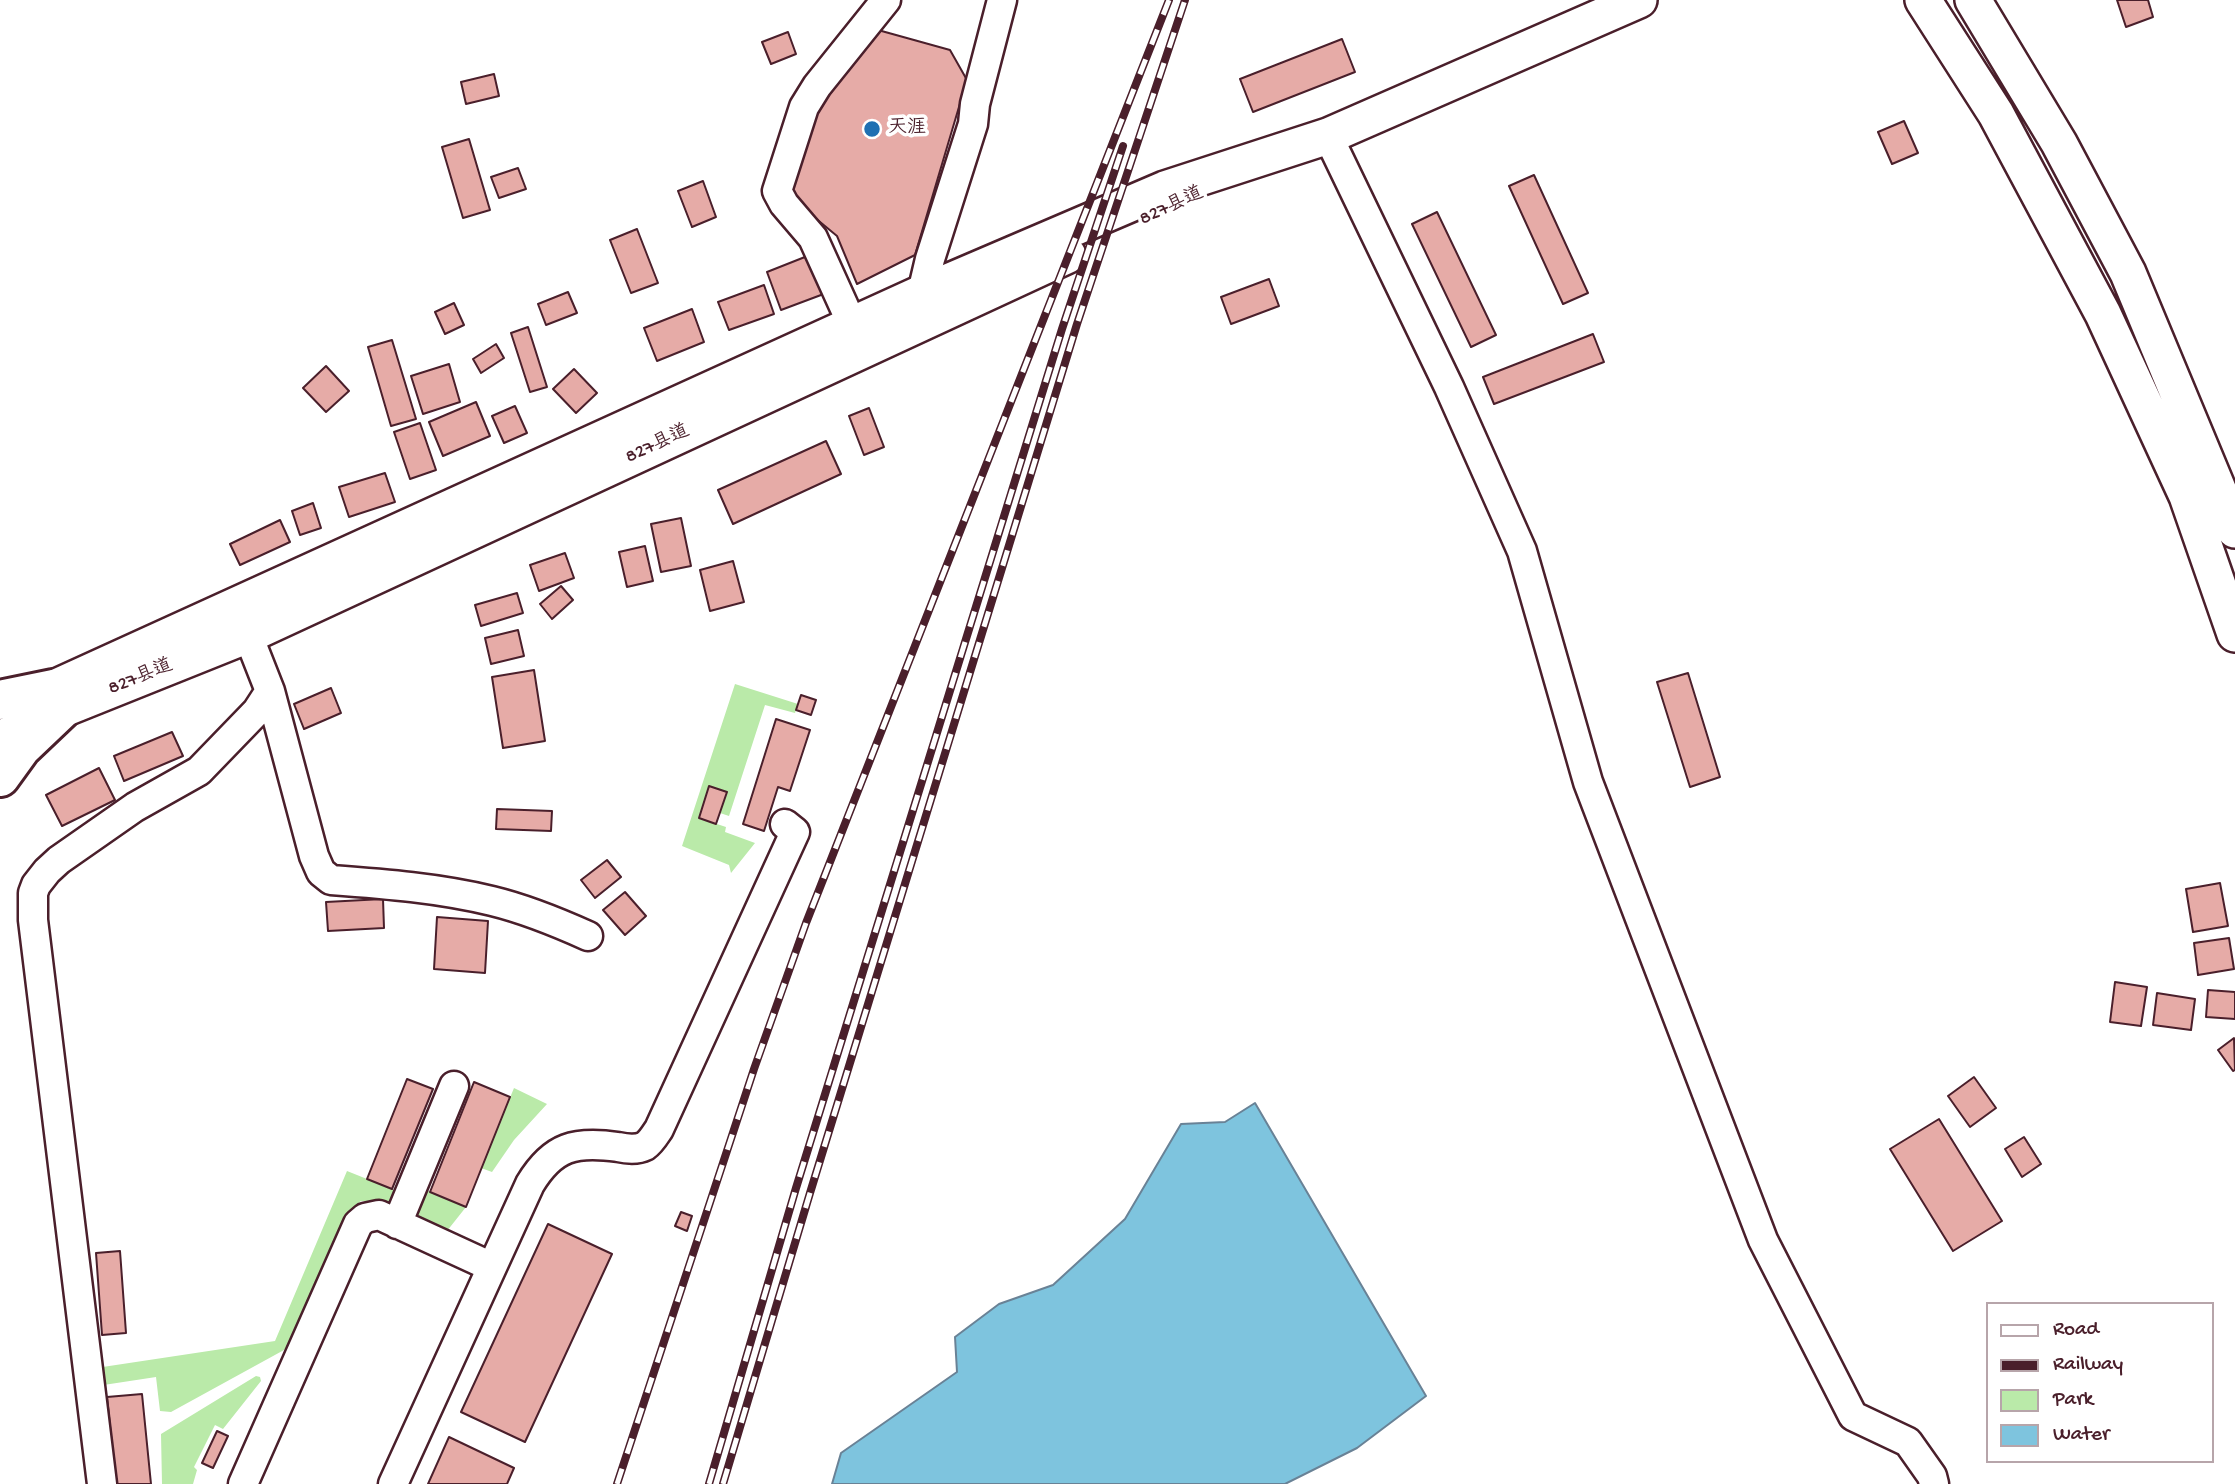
<!DOCTYPE html>
<meta charset="utf-8">
<style>
body{margin:0}
#map{position:relative;width:2235px;height:1484px;overflow:hidden;background:#fff;font-family:"Gochi Hand",sans-serif}
canvas{display:block}
.legend{position:absolute;left:1986px;top:1302px;width:228px;height:161px;box-sizing:border-box;background:#fff;border:2px solid #b7a5aa;margin:0;padding:9px 12px;list-style:none;font-size:21px;color:#4a1f2b}
.legend li{display:flex;align-items:center;gap:14px;height:35px}
.legend b{width:35px;border:2px solid #b7a5aa}
</style>
<div id="map">
<canvas width="2235" height="1484"></canvas>
<ul class="legend">
<li><b style="height:9px;background:#fff"></b>Road</li>
<li><b style="height:9px;background:#4a1f2b"></b>Railway</li>
<li><b style="height:19px;background:#baeaa9"></b>Park</li>
<li><b style="height:19px;background:#7ec4de"></b>Water</li>
</ul>
</div>
<script>
const g = document.querySelector('canvas').getContext('2d');
g.lineJoin = 'round';
function fill(path, color) { g.fillStyle = color; g.fill(path, 'evenodd'); }
function stroke(path, color, width, dash) { g.strokeStyle = color; g.lineWidth = width; g.lineCap = dash ? 'butt' : 'round'; g.setLineDash(dash || []); g.stroke(path); }
function drawText(font, color, halo, rows, align = 'center') {
  g.font = font + ' "Gochi Hand","LXGW WenKai TC",sans-serif'; g.lineWidth = 7; g.setLineDash([]); g.textBaseline = 'middle'; g.strokeStyle = halo; g.fillStyle = color; for (const [text, x, y, turn = 0] of rows) {
    g.save(); g.translate(x, y); g.rotate((+turn || 0) * Math.PI / 180); g.textAlign = isNaN(turn) ? turn : align; if (halo) g.strokeText(text, 0, 0); g.fillText(text, 0, 0); g.restore();
  }
}
fill(new Path2D(`
 M735,684l63,20 -3,9 -30,-8 -36,111 -9,-3 7,-21 -18,-6 -10,32 27,9 -1,5 30,11 -24,30 -2,-8 -47,-19z
 M514,1088l33,16 -33,36 -22,32 -11,-4z
 M347,1171l50,20 -7,14 -8,3 -15,-7h-6l-5,4 -59,129 -13,16 -113,62 -11,-1 -4,-34 -59,9 -1,-18 179,-27z
 M424,1189l42,18 -23,29 -30,-14z
 M256,1376l4,1 1,4 -38,48 -8,-4 -21,42 3,3 -4,14h-31l-1,-50z`), '#baeaa9');
const water = new Path2D(`
 M1255,1103l171,293 -69,52 -72,36h-453l9,-31 116,-81 -2,-35 44,-33 54,-19 72,-66 56,-95 44,-2z`);
fill(water, '#7ec4de');
stroke(water, '#698296', 2);
const building = new Path2D(`
 M2117,0h31l5,17 -27,10z
 M878,30l72,20 17,30 -52,175 -58,29 -20,-48 -52,-43 23,-70z
 M788,32l8,22 -25,10 -9,-22z
 M1342,39l13,33 -102,40 -13,-33z
 M494,74l5,22 -33,8 -5,-22z
 M1904,121l14,32 -26,11 -14,-32z
 M469,139l21,71 -27,8 -21,-71z
 M518,168l8,21 -27,9 -8,-21z
 M1534,175l54,118 -25,11 -54,-118z
 M703,181l13,36 -24,10 -14,-36z
 M1437,212l59,123 -25,12 -59,-123z
 M637,229l21,54 -27,10 -21,-53z
 M815,253l14,39 -48,18 -14,-38z
 M1269,279l10,27 -48,18 -10,-27z
 M764,285l10,29 -45,16 -11,-28z
 M568,292l9,21 -31,12 -8,-21z
 M454,303l10,22 -19,9 -10,-22z
 M692,309l12,33 -47,19 -13,-33z
 M528,327l19,60 -17,5 -19,-59z
 M1593,334l11,28 -110,42 -11,-27z
 M392,340l24,79 -25,7 -23,-79z
 M496,344l8,14 -23,15 -8,-14z
 M449,364l11,38 -37,12 -12,-38z
 M326,366l23,25 -23,21 -23,-24z
 M574,369l23,24 -21,20 -23,-24z
 M476,402l14,34 -47,20 -14,-34z
 M515,406l12,27 -23,10 -12,-27z
 M869,408l15,39 -20,8 -15,-39z
 M420,423l16,47 -26,9 -16,-47z
 M826,441l15,33 -108,50 -15,-34z
 M385,473l10,29 -46,15 -10,-30z
 M313,503l8,25 -21,7 -8,-24z
 M681,518l10,48 -30,6 -10,-48z
 M280,520l10,22 -50,23 -10,-21z
 M645,546l8,35 -26,6 -8,-35z
 M565,553l9,25 -35,13 -9,-26z
 M733,561l11,41 -34,9 -10,-41z
 M561,586l12,14 -21,19 -12,-15z
 M517,593l6,20 -42,13 -6,-21z
 M518,630l6,26 -33,8 -6,-26z
 M534,670l11,71 -42,7 -11,-71z
 M1688,673l32,104 -30,10 -33,-105z
 M331,688l10,25 -37,16 -10,-25z
 M801,695l15,5 -5,15 -15,-5z
 M776,719l34,11 -20,61 -12,-4 -14,44 -21,-7z
 M172,732l11,24 -59,25 -10,-25z
 M99,768l16,32 -53,26 -16,-31z
 M709,786l18,6 -11,32 -17,-6z
 M497,809l55,2 -1,20 -55,-2z
 M607,860l14,17 -26,21 -14,-18z
 M2220,883l8,43 -35,6 -7,-43z
 M625,892l21,24 -21,19 -22,-25z
 M383,899l1,29 -56,3 -2,-29z
 M437,917l51,4 -3,52 -51,-4z
 M2229,938l5,31 -36,6 -4,-32z
 M2115,982l32,5 -6,39 -31,-4z
 M2208,990l27,2v27l-29,-2z
 M2157,993l38,6 -4,31 -38,-5z
 M2234,1038l1,32 -2,1 -15,-21z
 M1974,1077l22,31 -26,19 -22,-31z
 M407,1079l26,10 -41,100 -25,-10z
 M474,1082l36,15 -44,110 -36,-15z
 M1939,1119l63,102 -49,30 -63,-102z
 M2024,1137l17,27 -19,13 -17,-28z
 M681,1212l11,4 -5,15 -12,-5z
 M548,1224l64,30 -87,188 -64,-30z
 M120,1251l6,82 -24,2 -6,-82z
 M142,1394l9,90h-35l-9,-87z
 M217,1431l11,5 -15,32 -11,-5z
 M449,1437l65,31 -7,16h-79z`);
fill(building, '#e6aba7');
stroke(building, '#4a1f2b', 2);
const minor = new Path2D(`
 M1328,136l121,251 73,164 66,231 175,458 90,176 55,26 24,34 2,8
 M922,293l8,-34 43,-135 2,-20 27,-104
 M852,324l-39,-86 -29,-34 -7,-13 27,-84 13,-21 69,-86
 M248,635l22,56 44,165 7,16 10,8c54,4 108,8 161,21 33,8 65,21 96,35
 M397,1224l57,-138
 M102,1484l-69,-564v-27l3,-8 11,-14 12,-11 76,-53 64,-36 58,-60 13,-20
 M243,1484l115,-260 7,-6 14,-3 113,52
 M393,1484l137,-300c23,-38 45,-43 88,-37 9,2 19,3 27,-1 6,-4 10,-11 14,-17l136,-297 -10,-8`);
const major = new Path2D(`
 M1923,0l73,114 107,200 84,182 48,138
 M1973,0l86,143 69,130 107,257
 M28,700l894,-407 243,-104 163,-53 311,-136
 M0,739l61,-29 187,-75 820,-380`);
const highway = new Path2D(`
 M0,700l53,-11
 M0,777l21,-29 40,-38`);
stroke(minor, '#4a1f2b', 33);
stroke(major, '#4a1f2b', 40);
stroke(highway, '#4a1f2b', 44);
stroke(minor, '#fff', 28);
stroke(major, '#fff', 35);
stroke(highway, '#fff', 38);
const rail = new Path2D(`
 M617,1484l137,-415 52,-146 363,-923
 M709,1484l87,-296 266,-859 61,-183
 M723,1484l87,-291 267,-869 108,-324`);
stroke(rail, '#4a1f2b', 8);
stroke(rail, '#fff', 5, [16]);
for (const [x, y, r, color] of [
 [872,129,9,"#1f6fb2"]
]) { const dot = new Path2D(); dot.arc(x, y, r, 0, 2 * Math.PI); g.fillStyle = color; g.fill(dot); stroke(dot, '#fff', 2.5); }
drawText('19px', '#4a1f2b', '#fff', [
 ["天涯",888,129]
], 'left');
drawText('19px', '#4a1f2b', '#fff', [
 ["827县道",1172,207,-25],
 ["827县道",658,445,-25],
 ["827县道",141,678,-22]
]);
</script>
